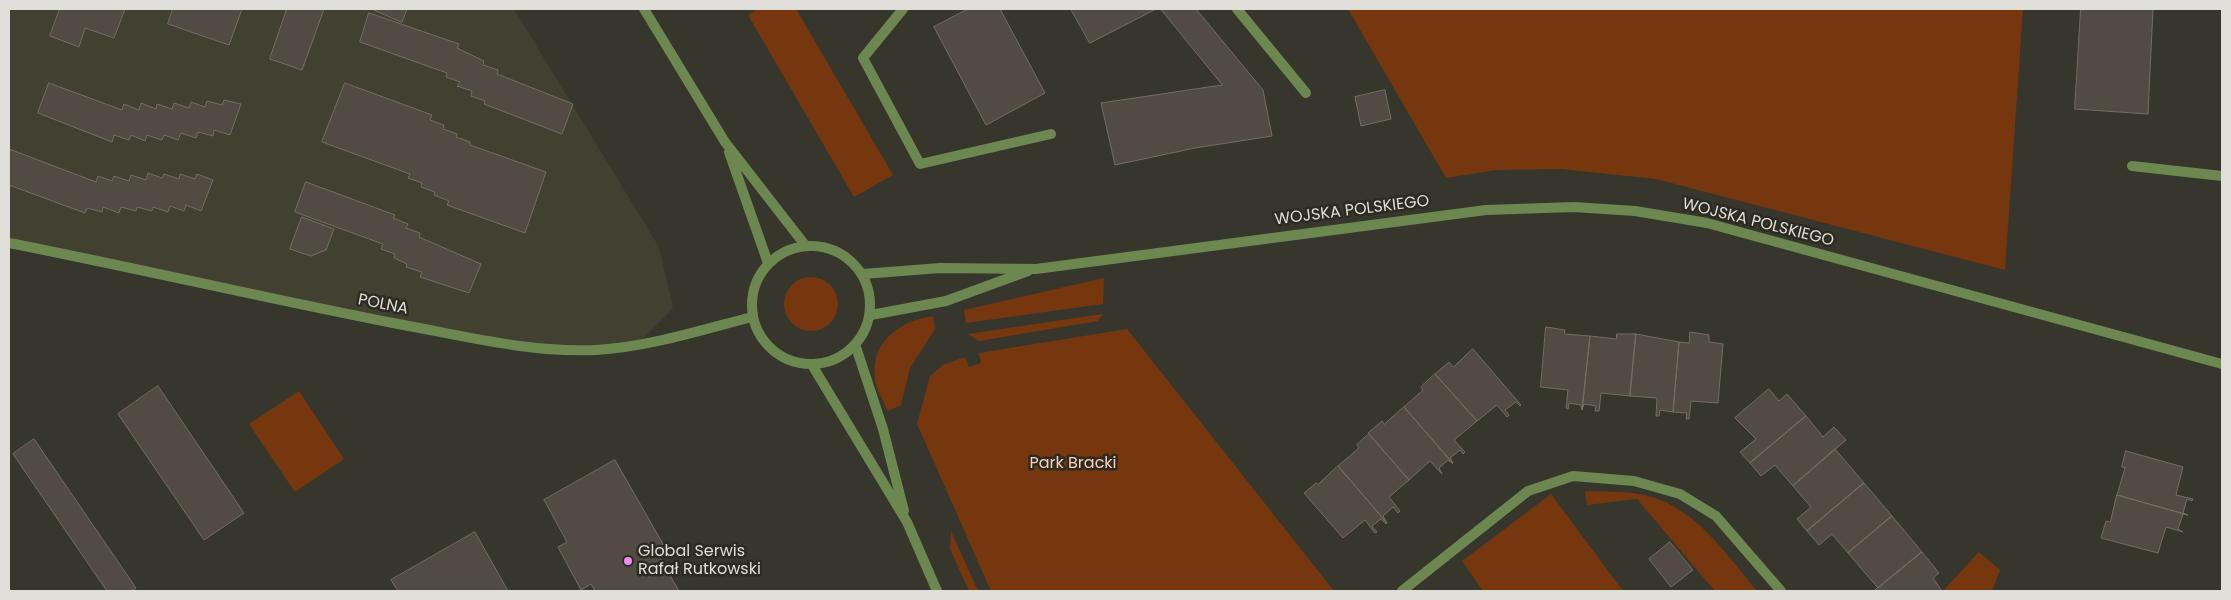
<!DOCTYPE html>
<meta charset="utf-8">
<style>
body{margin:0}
#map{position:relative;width:2231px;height:600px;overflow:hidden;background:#37362c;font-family:Poppins,sans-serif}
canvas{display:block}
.frame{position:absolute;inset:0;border:10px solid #dfded8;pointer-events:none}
</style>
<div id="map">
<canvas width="2231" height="600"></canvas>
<div class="frame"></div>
</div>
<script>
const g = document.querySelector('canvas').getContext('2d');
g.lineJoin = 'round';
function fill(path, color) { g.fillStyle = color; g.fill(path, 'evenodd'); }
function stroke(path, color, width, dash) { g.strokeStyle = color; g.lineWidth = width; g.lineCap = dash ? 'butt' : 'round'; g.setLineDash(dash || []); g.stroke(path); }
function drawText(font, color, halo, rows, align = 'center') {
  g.font = font + ' Poppins,sans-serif'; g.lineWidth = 5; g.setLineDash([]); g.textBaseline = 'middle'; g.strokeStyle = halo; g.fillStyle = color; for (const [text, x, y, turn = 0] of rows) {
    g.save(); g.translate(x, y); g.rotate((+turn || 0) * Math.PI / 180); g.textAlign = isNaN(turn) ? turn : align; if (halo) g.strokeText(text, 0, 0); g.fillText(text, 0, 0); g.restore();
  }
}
fill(new Path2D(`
 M9,9h505l145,238 14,61 -36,37 -75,5 -553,-104z`), '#424030');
fill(new Path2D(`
 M758,9h38l97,166 -39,22 -106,-182z
 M1348,9h675l-18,261 -349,-91 -95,-10 -65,1 -50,8z
 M784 304a27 27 0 1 1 54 0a27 27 0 1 1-54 0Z
 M1104,278l-1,26 -137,19 -2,-13z
 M1103,314l-5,7 -119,20 -11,-7z
 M933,316l2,13 -25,39 -9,37 -13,6c-5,-10 -12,-22 -13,-32 -5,-38 25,-58 58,-63z
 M1127,329l4,5 203,257h-343l-74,-167 13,-48 13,-11 22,-8 4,10 12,-4 -2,-10z
 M299,391l45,68 -49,33 -46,-68z
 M1585,491c18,1 36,0 54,3 53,8 86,59 118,97h-42l-78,-92 -50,6z
 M1551,494l72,97h-140l-21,-30z
 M951,531l27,60h-9l-19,-42z
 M1979,552l21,18 -8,21h-49z`), '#76370f');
const building = new Path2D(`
 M60,9h65l-11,29 -29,-10 -6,19 -29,-11z
 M173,9h69l-13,36 -61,-21z
 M287,9h37l-22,61 -32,-11z
 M372,9h35l-5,13z
 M968,9h32l45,84 -59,32 -52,-98z
 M1071,9h85l-66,34z
 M1161,9h35l67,81 9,46 -77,12 -80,17 -14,-62 121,-18z
 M2081,9h72l-5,105 -73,-5z
 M369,13l90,31 -2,4 27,13 -1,4 15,5 -1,4 76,30 -11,30 -78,-30 1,-3 -14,-5 1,-5 -15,-5 3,-4 -14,-5 1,-4 -87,-31z
 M49,83l73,27 2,-6 15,6 2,-7 15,6 1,-5 15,5 2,-6 15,5 2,-6 14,5 2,-6 15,4 2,-5 17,4 -11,31 -16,-5 -1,6 -15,-4 -2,6 -15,-5 -3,7 -14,-5 -2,5 -15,-5 -2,6 -14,-6 -2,5 -15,-5 -2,7 -74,-29z
 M345,83l87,32 -2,5 14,5 -1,4 14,5 -1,3 14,5v3l76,27 -21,61 -78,-28 2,-4 -15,-6 1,-3 -14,-5 1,-4 -14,-5 2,-4 -88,-32z
 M1385,90l6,29 -30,7 -6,-29z
 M9,149l87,33 2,-6 14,5 2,-5 15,5 2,-6 15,5 2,-7 14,5 2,-4 15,5 1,-5 15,5 2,-5 16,6 -12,31 -15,-6 -2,6 -14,-5 -2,6 -15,-5 -1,4 -15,-4 -1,4 -15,-4 -2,6 -16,-6 -1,5 -15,-4 -2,5 -76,-28z
 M306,182l89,33 -2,3 15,6 -2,4 14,5 -1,4 62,27 -12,29 -49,-16 2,-5 -16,-5 1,-3 -13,-6 1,-4 -14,-5 2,-5 -88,-32z
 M302,217l32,12 -8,21 -15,6 -21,-7z
 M1546,327l19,3 -1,4 26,2 -8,74 -1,-5 -12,-2 -1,6 -2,-1 2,-18 -27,-3z
 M1690,332l19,3v7l14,2 -5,59 -27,-2 -2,18h-3l1,-6 -14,-1 6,-70 10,1z
 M1617,334h19l-6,62 -29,-3 -2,18h-4l1,-5 -12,-2 -2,6 8,-74 26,3z
 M1636,334l43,8 -6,70 -13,-2 -1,6h-3l1,-18 -27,-2z
 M1473,349l48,56 -1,1 -4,-4 -11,8 4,5 -2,2 -10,-12 -20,16 -42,-47 14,-12 4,5z
 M1435,374l42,47 -23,19 11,12 -2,2 -3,-4 -10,8 3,5 -49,-56 19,-17 -2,-3z
 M158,386l86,127 -40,27 -86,-126z
 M1769,389l10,12 8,-7 19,22 -56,47 -10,-11 16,-13 -21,-21z
 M1404,407l49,57 -5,-4 -9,8 3,6 -12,-13 -21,19 -41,-47 14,-12 2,3z
 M1806,416l17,21 11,-10 12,13 -53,46 -18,-21 -14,11 -11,-13z
 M1369,434l40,46 -20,17 11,14 -2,2 -5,-6 -10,9 4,7 -49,-57 21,-18 -2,-3z
 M34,439l102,149 -5,3h-24l-94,-137z
 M1835,449l29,34 -57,48 -10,-12 14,-12 -18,-21z
 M2126,451l57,16 -7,28 17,4 -1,2 -5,-2 -4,14 5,2 -71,-20 8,-27 -3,-1z
 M615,460l48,84 -8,5 24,42h-84l-4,-7 -10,6 -23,-43 9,-5 -23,-42z
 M1338,466l49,57 -1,1 -5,-5 -9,7 5,6 -2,1 -10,-13 -22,18 -39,-45 12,-10 2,1z
 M1864,483l28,33 -44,37 -16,-19 -13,11 -12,-14z
 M2117,495l71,20 -5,-1 -5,15 5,3 -17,-5 -8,26 -57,-15 5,-17 4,1z
 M1892,516l30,36 -44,36 -30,-35z
 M475,532l33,59h-110l-7,-11z
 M1670,542l23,28 -22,17 -22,-28z
 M1922,552l17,21 -6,5 9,13h-68z`);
fill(building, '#524b43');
stroke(building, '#746d64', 1);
stroke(new Path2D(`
 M903,9l-40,49 57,106 131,-30
 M1237,9l69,84
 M2132,166l90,10
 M1402,591l126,-100 45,-15 61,5 46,13 36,22 65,75`), '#6d8750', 10);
stroke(new Path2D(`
 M644,9l81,133 80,103
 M729,152l39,111
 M9,243c128,25 255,55 384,80 67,12 134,30 203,27 53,-3 105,-20 156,-33
 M752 305a59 59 0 1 1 118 0a59 59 0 1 1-118 0Z
 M863,274l77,-6 96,1 450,-59 88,-3 61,4 72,12 515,141
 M871,315l75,-14 82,-30
 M855,344l28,85 21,82
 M812,365l95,157 30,69`), '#6d8750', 10);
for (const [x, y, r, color] of [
 [628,561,5,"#f28af3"]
]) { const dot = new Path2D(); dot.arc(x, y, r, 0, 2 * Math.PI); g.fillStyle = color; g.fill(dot); stroke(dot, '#2c2b22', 2); }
drawText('16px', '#dfded8', '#2c2b22', [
 ["WOJSKA POLSKIEGO",1352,211,-7],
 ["WOJSKA POLSKIEGO",1758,223,14],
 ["POLNA",383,305,11]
]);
drawText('16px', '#ffcfb7', '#2c2b22', [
 ["Park Bracki",1073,464]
]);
drawText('16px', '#dfded8', '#2c2b22', [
 ["Global Serwis",638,552],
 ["Rafał Rutkowski",638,570]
], 'left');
</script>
